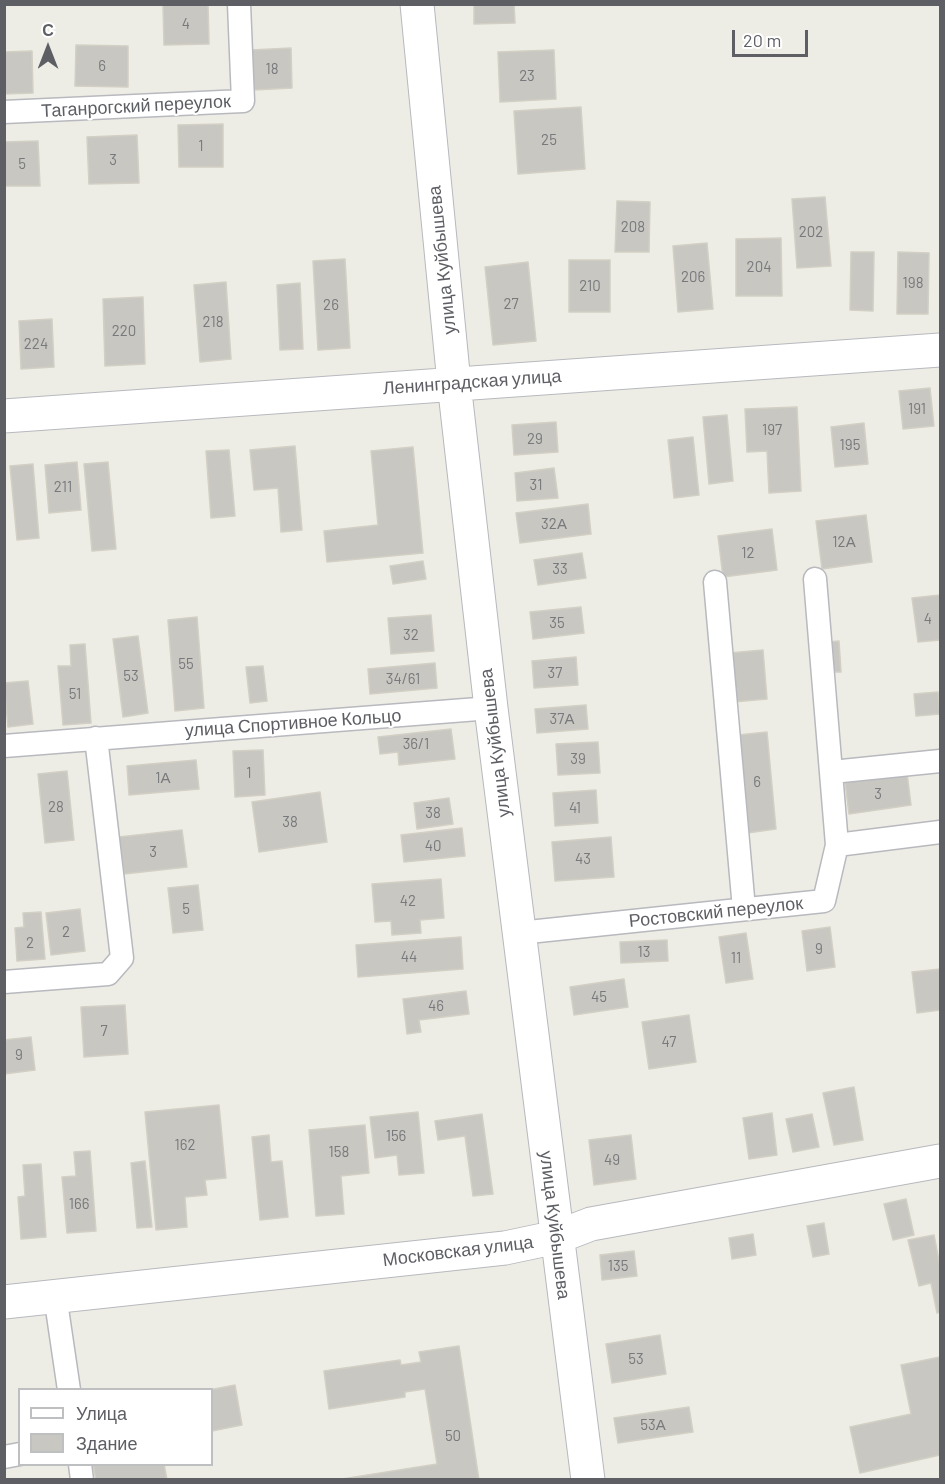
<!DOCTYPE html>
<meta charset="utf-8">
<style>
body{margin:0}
#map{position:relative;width:945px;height:1484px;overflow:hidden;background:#eeede5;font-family:Barlow,sans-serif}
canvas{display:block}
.frame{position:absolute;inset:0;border:6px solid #5d5f64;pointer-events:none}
.legend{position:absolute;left:18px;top:1388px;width:195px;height:78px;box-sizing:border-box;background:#fff;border:2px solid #bebfc1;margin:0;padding:8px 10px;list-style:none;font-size:18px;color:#5d5f64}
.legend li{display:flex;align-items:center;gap:12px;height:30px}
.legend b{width:30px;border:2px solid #bebfc1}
.north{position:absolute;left:18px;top:18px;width:60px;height:60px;-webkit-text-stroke:4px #fff;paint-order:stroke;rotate:0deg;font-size:16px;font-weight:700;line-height:24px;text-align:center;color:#5d5f64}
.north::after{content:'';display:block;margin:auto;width:21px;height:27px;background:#5d5f64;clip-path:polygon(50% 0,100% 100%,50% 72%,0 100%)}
.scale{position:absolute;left:732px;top:30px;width:76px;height:27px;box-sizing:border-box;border:3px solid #5d5f64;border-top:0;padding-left:8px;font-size:18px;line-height:21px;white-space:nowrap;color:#5d5f64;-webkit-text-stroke:4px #fff;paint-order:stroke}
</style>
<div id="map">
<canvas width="945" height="1484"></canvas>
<div class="frame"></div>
<ul class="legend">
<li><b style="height:8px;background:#fff"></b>Улица</li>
<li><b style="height:16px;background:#c9c7c2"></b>Здание</li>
</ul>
<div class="north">С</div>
<div class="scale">20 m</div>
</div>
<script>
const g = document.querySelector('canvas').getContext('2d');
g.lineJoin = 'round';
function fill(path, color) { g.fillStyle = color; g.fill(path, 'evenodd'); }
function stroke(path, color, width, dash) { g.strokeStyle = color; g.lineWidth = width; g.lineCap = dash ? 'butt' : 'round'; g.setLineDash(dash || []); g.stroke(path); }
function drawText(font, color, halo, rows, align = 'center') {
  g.font = font + ' Barlow,sans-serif'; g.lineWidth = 4.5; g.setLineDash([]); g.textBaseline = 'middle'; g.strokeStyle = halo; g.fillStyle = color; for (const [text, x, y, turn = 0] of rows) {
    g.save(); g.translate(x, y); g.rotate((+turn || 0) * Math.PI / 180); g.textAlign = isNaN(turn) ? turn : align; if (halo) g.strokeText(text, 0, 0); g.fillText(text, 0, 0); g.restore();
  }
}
const building = new Path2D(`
 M163,4h45l1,40 -45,1z
 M474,4h40l1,19 -41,1z
 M4,41l1,11 27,-1 1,42 -29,1z
 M76,45l52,1v41l-53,-1z
 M291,48l1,40 -39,2 -2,-40z
 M554,50l2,49 -56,3 -2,-50z
 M581,107l4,62 -67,5 -4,-63z
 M223,124v43h-44l-1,-42z
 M137,135l2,48 -50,1 -2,-47z
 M38,141l2,45h-36v-44z
 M825,197l6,69 -34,2 -5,-69z
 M617,201l33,1 -1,50h-34z
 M781,238l1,58h-46v-57z
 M707,243l6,66 -35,3 -5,-66z
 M851,252h23l-1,59 -23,-1z
 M898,252l31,1 -1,61h-31z
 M345,259l5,89 -32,2 -5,-89z
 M569,260h41v52h-41z
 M528,262l8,79 -43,4 -8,-78z
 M226,282l5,77 -31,3 -6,-77z
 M300,283l3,66 -23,1 -3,-65z
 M143,297l2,67 -40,2 -2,-67z
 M52,319l2,48 -33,2 -2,-48z
 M930,388l4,38 -31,3 -4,-38z
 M797,407l4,84 -32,2 -2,-42 -20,1 -2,-43z
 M727,415l6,66 -24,3 -6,-67z
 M556,422l2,30 -44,3 -2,-30z
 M864,423l4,41 -33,3 -4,-40z
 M693,437l6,58 -25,3 -6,-58z
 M295,446l7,84 -21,2 -3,-44 -24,2 -4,-40z
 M413,447l10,106 -96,9 -3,-31 54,-6 -7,-74z
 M229,450l6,66 -24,2 -5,-67z
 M77,462l4,48 -32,3 -4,-48z
 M108,462l8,87 -24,2 -8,-87z
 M33,464l6,74 -22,2 -7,-74z
 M554,468l4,30 -41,3 -2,-28z
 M588,504l3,30 -71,9 -4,-30z
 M866,515l6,47 -50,7 -6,-48z
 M772,529l5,41 -54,7 -5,-41z
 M582,553l4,25 -48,7 -4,-25z
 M423,561l3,18 -33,5 -3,-18z
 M940,595v45l-22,2 -6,-44z
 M581,607l3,26 -51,6 -3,-27z
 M431,615l3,36 -43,3 -3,-36z
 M197,617l7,91 -29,3 -7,-91z
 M138,636l10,77 -25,4 -10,-78z
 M839,641l2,31h-11l-2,-30z
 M85,644l6,79 -28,2 -5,-59h13l-1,-21z
 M763,650l4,49 -34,3 -4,-49z
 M576,657l2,28 -44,3 -2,-27z
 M435,663l2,25 -67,6 -2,-25z
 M263,666l4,35 -17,2 -4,-36z
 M28,681l5,43 -25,3 -4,-44z
 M938,692l2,22 -24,2 -2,-22z
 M586,705l2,24 -51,4 -2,-24z
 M451,729l4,30 -56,6 -1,-13 -18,2 -2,-17z
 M767,732l9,97 -29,4 -9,-98z
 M598,742l2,31 -42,2 -2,-31z
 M263,750l2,45 -30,2 -2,-46z
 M196,760l3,29 -70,6 -2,-29z
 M67,771l7,69 -29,3 -7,-69z
 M907,773l4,32 -62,9 -4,-32z
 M596,790l2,33 -43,3 -2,-33z
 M320,792l7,50 -68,10 -7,-50z
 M449,798l4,26 -36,5 -3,-26z
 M462,828l3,28 -61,6 -3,-27z
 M182,830l5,37 -63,7 -5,-37z
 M611,837l3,40 -59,4 -3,-39z
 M441,879l3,39 -24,2 1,13 -29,2 -1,-14 -16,1 -3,-38z
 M198,885l5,45 -30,3 -5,-45z
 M80,909l5,42 -34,4 -5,-42z
 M41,912l4,47 -28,2 -2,-33 9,-1 -1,-14z
 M830,927l5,40 -28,4 -5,-40z
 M746,933l7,46 -27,4 -7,-46z
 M461,937l2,32 -105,8 -2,-32z
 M667,940l1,21 -47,2 -1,-21z
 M940,969v41l-23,3 -5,-41z
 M624,979l4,28 -54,8 -4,-28z
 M466,991l3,23 -50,6 2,12 -14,2 -4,-35z
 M125,1005l3,49 -44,3 -3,-50z
 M689,1015l7,47 -47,7 -7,-47z
 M31,1037l4,33 -31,4v-34z
 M854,1087l9,53 -29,5 -11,-52z
 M219,1105l7,73 -21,2 2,15 -22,2 2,30 -31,3 -11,-118z
 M418,1112l6,61 -25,2 -2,-20 -22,3 -5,-41z
 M772,1113l5,42 -28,4 -6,-41z
 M482,1114l11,80 -20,2 -8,-60 -27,4 -3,-19z
 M812,1114l7,33 -26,5 -7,-33z
 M365,1125l4,48 -28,3 3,38 -28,2 -7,-86z
 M269,1135l2,27 11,-1 6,56 -28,3 -8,-83z
 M631,1135l5,44 -42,6 -5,-45z
 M90,1151l6,80 -29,2 -5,-56 14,-1 -2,-24z
 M145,1161l7,66 -15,1 -6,-65z
 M41,1164l5,73 -25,2 -3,-42 7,-1 -2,-31z
 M906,1199l8,36 -21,5 -9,-36z
 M824,1223l5,31 -16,3 -6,-31z
 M753,1234l3,21 -24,4 -3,-21z
 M934,1235l6,31v46l-3,1 -6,-30 -12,3 -11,-46z
 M634,1251l3,25 -35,4 -2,-25z
 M660,1335l6,39 -54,9 -6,-39z
 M459,1346l20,134h-143l101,-16 -12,-75 -20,3v5l-76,12 -5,-38 76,-11 1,5 20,-3 -2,-10z
 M940,1357v98l-80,18 -10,-46 61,-13 -10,-49z
 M235,1385l7,40 -30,6v-41h-3z
 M689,1407l4,25 -75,11 -4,-25z
 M93,1464h71l3,16h-71z`);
fill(building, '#c9c7c2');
stroke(building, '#d2cfc4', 1.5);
const street = new Path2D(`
 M4,112l239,-11 -4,-97
 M815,579l22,266
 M715,582l29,327
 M4,746l487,-38
 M832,772l108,-11
 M519,933l305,-32 13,-56 103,-13
 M4,982l104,-8 14,-16 -26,-220
 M55,1295l14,95
 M4,1457l16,-3
 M80,1464l2,16`);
const secondary = new Path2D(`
 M417,4l37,379 37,325 97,772
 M4,416l936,-66
 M4,1302l501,-54 52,-11 34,-13 349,-63`);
stroke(street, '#b8b9be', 25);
stroke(secondary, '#b7b9be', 35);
stroke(street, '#fff', 22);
stroke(secondary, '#fff', 33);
drawText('15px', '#78797c', null, [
 ["4",186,24],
 ["6",102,66],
 ["18",272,69],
 ["23",527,76],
 ["25",549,140],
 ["1",201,146],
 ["3",113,160],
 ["5",22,164],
 ["208",633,227],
 ["202",811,232],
 ["204",759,267],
 ["206",693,277],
 ["198",913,283],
 ["210",590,286],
 ["27",511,304],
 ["26",331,305],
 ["218",213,322],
 ["220",124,331],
 ["224",36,344],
 ["191",917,409],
 ["197",772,430],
 ["29",535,439],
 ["195",850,445],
 ["31",536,485],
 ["211",63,487],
 ["32А",554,524],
 ["12А",844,542],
 ["12",748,553],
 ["33",560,569],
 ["4",928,619],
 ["35",557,623],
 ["32",411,635],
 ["55",186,664],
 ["37",555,673],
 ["53",131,676],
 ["34/61",403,679],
 ["51",75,694],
 ["37А",562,719],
 ["36/1",416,744],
 ["39",578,759],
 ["1",249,773],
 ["1А",163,778],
 ["6",757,782],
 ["3",878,794],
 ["28",56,807],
 ["41",575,808],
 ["38",433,813],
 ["38",290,822],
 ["40",433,846],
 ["3",153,852],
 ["43",583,859],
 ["42",408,901],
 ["5",186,909],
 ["2",66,932],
 ["2",30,943],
 ["9",819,949],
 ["13",644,952],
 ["44",409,957],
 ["11",736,958],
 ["45",599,997],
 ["46",436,1006],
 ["7",104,1031],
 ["47",669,1042],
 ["9",19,1055],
 ["156",396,1136],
 ["162",185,1145],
 ["158",339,1152],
 ["49",612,1160],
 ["166",79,1204],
 ["135",618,1266],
 ["53",636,1359],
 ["53А",653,1425],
 ["50",453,1436]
]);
drawText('18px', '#5d5f64', '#fff', [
 ["Таганрогский переулок",136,106,-3],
 ["улица Куйбышева",442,260,-96],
 ["Ленинградская улица",472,382,-4],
 ["улица Спортивное Кольцо",293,723,-4],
 ["улица Куйбышева",495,743,-97],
 ["Ростовский переулок",716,912,-6],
 ["улица Куйбышева",555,1225,83],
 ["Московская улица",458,1251,-7]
]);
</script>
